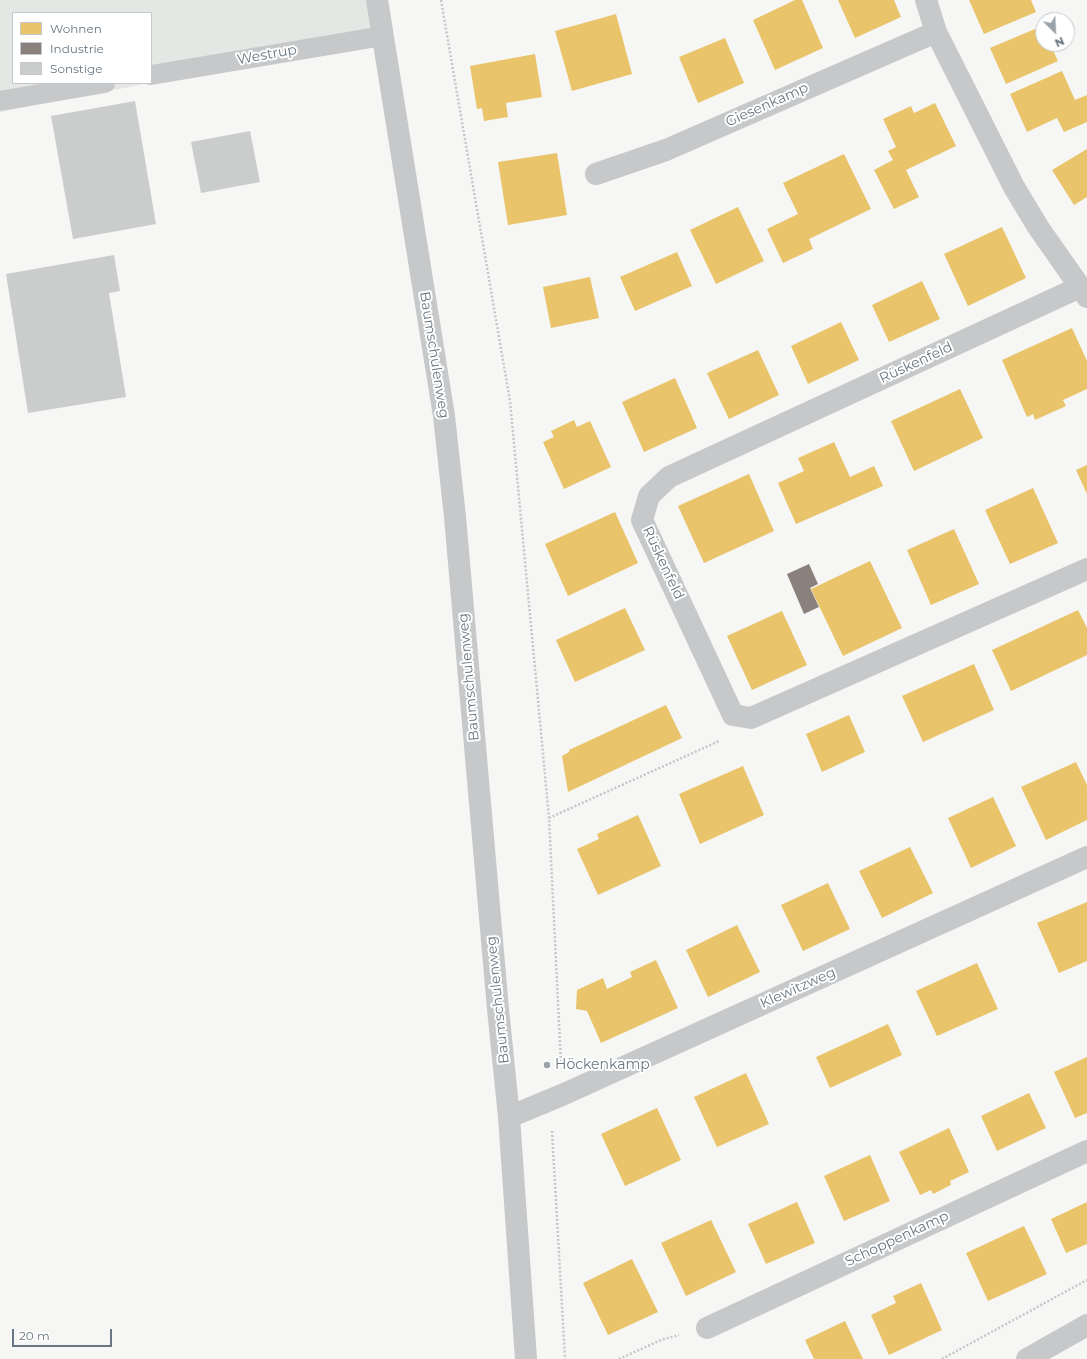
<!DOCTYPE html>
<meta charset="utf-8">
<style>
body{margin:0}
#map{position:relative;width:1087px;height:1359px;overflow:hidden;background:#f6f6f5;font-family:Montserrat,sans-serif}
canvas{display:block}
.legend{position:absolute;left:12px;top:12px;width:140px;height:72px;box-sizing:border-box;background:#fff;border:1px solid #c3c9cd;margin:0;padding:5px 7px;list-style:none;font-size:12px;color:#697782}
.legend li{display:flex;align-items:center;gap:8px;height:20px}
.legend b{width:20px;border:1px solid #c3c9cd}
.north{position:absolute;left:1035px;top:12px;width:40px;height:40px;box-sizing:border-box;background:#fff;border:1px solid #c3c9cd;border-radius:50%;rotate:156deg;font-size:11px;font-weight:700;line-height:16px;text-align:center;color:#697782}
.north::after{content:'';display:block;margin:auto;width:14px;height:18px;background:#9aa3aa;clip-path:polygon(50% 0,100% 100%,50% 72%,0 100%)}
.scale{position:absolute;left:12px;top:1329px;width:100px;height:18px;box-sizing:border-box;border:2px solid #697782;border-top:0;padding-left:5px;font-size:12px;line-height:14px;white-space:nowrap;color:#697782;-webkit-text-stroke:3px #fff;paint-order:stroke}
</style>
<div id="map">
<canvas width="1087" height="1359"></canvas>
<ul class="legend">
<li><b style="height:11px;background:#e9c46a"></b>Wohnen</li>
<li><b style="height:11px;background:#8a817c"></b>Industrie</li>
<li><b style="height:11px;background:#cbcdcd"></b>Sonstige</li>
</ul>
<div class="north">N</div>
<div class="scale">20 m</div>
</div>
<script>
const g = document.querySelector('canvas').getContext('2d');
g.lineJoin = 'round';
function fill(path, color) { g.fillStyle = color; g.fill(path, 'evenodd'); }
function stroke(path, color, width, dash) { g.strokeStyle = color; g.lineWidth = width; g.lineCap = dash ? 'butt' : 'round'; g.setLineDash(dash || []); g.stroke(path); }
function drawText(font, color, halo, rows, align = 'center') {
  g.font = font + ' Montserrat,sans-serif'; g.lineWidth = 4; g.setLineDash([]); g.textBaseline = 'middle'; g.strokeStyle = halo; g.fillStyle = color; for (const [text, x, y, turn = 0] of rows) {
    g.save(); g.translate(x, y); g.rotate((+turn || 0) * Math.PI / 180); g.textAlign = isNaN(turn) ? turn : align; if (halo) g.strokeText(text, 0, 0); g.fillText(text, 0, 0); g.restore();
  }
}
fill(new Path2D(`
 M0,0h366l7,39 -222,44v-70h-138v70h137l-150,29z`), '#e4e7e3');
fill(new Path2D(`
 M795,0h7l21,48 -48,22 -22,-50z
 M838,0h56l7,17 -46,21z
 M969,0h62l5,12 -52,22z
 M616,14l16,60 -60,17 -17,-60z
 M1042,26l1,18h7l8,17 -52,23 -16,-36z
 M725,38l19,45 -46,20 -19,-46z
 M535,54l7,43 -36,6 2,14 -24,4 -2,-13 -5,1 -7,-43z
 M1062,71l13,29 12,-5v27l-23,10 -7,-14 -30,14 -17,-38z
 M935,103l21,43 -50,24 13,27 -25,12 -20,-39 19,-10 -5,-9 8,-4 -13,-28 28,-13 3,7z
 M1087,149v48l-13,8 -22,-35z
 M557,153l10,62 -59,10 -10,-63z
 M844,154l27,55 -62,30 4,10 -30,14 -16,-34 31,-15 -15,-31z
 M738,207l26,54 -48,23 -26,-54z
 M1002,227l24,51 -58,28 -24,-52z
 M677,252l15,34 -57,25 -15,-34z
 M590,277l9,41 -48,10 -8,-41z
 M922,281l18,38 -51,23 -17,-37z
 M841,322l18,38 -51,24 -17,-38z
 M1072,328l15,33v28l-24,11 3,6 -31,14 -2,-6 -6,3 -25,-57z
 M758,350l21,45 -50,24 -22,-46z
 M675,378l22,50 -53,24 -22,-50z
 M960,389l23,49 -69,33 -23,-50z
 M574,420l3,7 13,-6 21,46 -47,22 -21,-47 11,-5 -3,-6z
 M834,442l16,35 24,-11 9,20 -87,38 -18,-41 26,-12 -6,-13z
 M1087,465v29l-11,-24z
 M749,474l25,57 -70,32 -26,-57z
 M1033,488l25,55 -48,21 -25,-54z
 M615,512l23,51 -70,33 -23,-52z
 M954,529l25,55 -48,21 -24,-55z
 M870,561l32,67 -59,28 -32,-67z
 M625,608l20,42 -70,32 -19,-42z
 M1078,610l9,18v27l-76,36 -19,-41z
 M782,611l25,54 -55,25 -25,-54z
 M974,664l20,46 -71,32 -21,-46z
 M666,705l16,33 -114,54 -6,-36 7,-4v-2z
 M849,715l16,37 -43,20 -16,-38z
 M1076,762l11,23v35l-41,20 -25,-53z
 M743,766l21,49 -64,29 -21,-50z
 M993,797l23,49 -45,22 -23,-50z
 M638,815l23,51 -63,29 -21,-46 22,-10 -2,-5z
 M910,847l23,46 -51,25 -23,-47z
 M828,883l22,46 -47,22 -22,-46z
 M1087,902v59l-28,12 -22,-50z
 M737,925l23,47 -52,25 -22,-47z
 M656,960l22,48 -77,35 -14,-32 -11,-2 1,-19 26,-12 4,11 25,-12 -2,-5z
 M977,963l21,46 -61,27 -21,-45z
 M888,1024l14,31 -72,33 -14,-31z
 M1087,1057v56l-12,5 -21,-46z
 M746,1073l23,51 -52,23 -23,-50z
 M1029,1093l17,35 -49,23 -16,-35z
 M657,1108l24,52 -56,26 -24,-52z
 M949,1128l20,44 -19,9 1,4 -18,9 -2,-4 -11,5 -21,-43z
 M870,1155l20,46 -46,20 -20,-45z
 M797,1202l18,41 -49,21 -18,-40z
 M1087,1202v42l-21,9 -15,-34z
 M711,1220l25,52 -50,24 -25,-53z
 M1024,1226l23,48 -59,27 -22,-48z
 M632,1259l26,53 -50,23 -25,-52z
 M921,1283l21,47 -53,25 -18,-40 25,-12 -3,-7z
 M845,1321l18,38h-49l-9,-19z`), '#e9c46a');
fill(new Path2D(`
 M809,564l9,20 -8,4 9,19 -15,7 -17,-40z`), '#8a817c');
fill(new Path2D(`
 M135,101l21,123 -83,15 -22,-123z
 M250,131l10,51 -59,11 -10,-51z
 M114,255l6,36 -11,2 17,104 -98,16 -22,-139z`), '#cbcdcd');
stroke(new Path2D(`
 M441,0l69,401 39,417 12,246
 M549,818l168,-76 2,-3
 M552,1131l13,228
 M619,1359l42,-19 18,-5
 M942,1359l145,-79`), '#c5c6c7', 2.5, [2, 2]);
stroke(new Path2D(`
 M151,75l232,-39
 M0,101l105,-18`), '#c7c8c9', 20);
stroke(new Path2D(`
 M377,0l67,416 11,101 43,492 11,108 17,242
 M926,0l10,32 78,155 24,40 49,70
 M596,174l70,-24 270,-118
 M1080,287l-411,190 -20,19 -7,24 91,195 18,3 336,-149
 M509,1117l53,-22 525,-238
 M707,1328l380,-177
 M1027,1359l60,-34`), '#c7c8c9', 22);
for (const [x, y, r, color] of [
 [547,1065,4,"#9aa3aa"]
]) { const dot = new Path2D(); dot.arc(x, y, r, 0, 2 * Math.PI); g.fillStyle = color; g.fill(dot); stroke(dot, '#fff', 1.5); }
drawText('14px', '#697782', '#fff', [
 ["Westrup",267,55,-10],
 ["Giesenkamp",767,105,-24],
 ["Baumschulenweg",434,355,81],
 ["Rüskenfeld",916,363,-25],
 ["Rüskenfeld",663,563,65],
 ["Baumschulenweg",469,677,-95],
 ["Klewitzweg",798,988,-24],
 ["Baumschulenweg",498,1000,-96],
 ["Schoppenkamp",897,1239,-25]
]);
drawText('14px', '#697782', '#fff', [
 ["Höckenkamp",555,1065]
], 'left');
</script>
